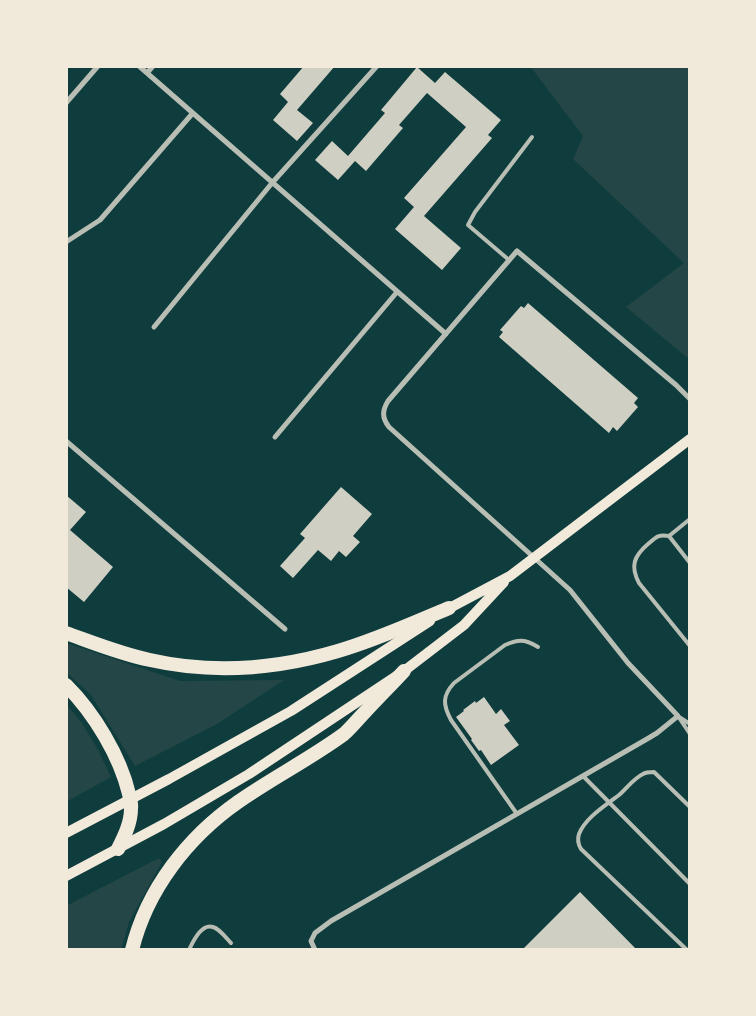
<!DOCTYPE html>
<style>
body{margin:0}
#map{position:relative;width:756px;height:1016px;overflow:hidden;background:#0f3d3e;font-family:"Roboto Serif",serif}
canvas{display:block}
.frame{position:absolute;inset:0;border:68px solid #f1e9da;pointer-events:none}
</style>
<div id="map">
<canvas width="756" height="1016"></canvas>
<div class="frame"></div>
</div>
<script>
const g = document.querySelector('canvas').getContext('2d');
g.lineJoin = 'round';
function fill(path, color) { g.fillStyle = color; g.fill(path, 'evenodd'); }
function stroke(path, color, width, dash) { g.strokeStyle = color; g.lineWidth = width; g.lineCap = dash ? 'butt' : 'round'; g.setLineDash(dash || []); g.stroke(path); }
fill(new Path2D(`
 M530,66h160v294l-64,-53 58,-44 -111,-104 10,-23z
 M66,643l114,38 104,-1 -67,44 -82,42 -44,-71 -25,-23z
 M66,704l16,19 16,27 13,27 -45,25z
 M159,858l3,4 -33,60 -8,28h-55v-44z`), '#244646');
fill(new Path2D(`
 M304,66h31l-38,44 16,13 -16,18 -24,-21 15,-18 -8,-8z
 M417,67l18,16 10,-11 56,48 -13,15 4,3 -68,78 37,32 -19,22 -47,-41 19,-22 -10,-9 62,-71 -39,-34 -28,32 4,3 -37,43 -11,-10 -17,19 -23,-20 17,-19 16,15 37,-43 -4,-3z
 M528,303l110,95 -4,5 4,4 -21,24 -4,-4 -4,6 -110,-96 4,-5 -3,-2 21,-24 3,2z
 M341,487l31,27 -19,22 7,6 -14,15 -7,-6 -8,10 -13,-11 -25,28 -13,-12 25,-28 -5,-4z
 M66,495l20,17 -16,18 43,37 -29,35 -18,-15z
 M484,697l12,17 5,-5 9,12 -6,4 15,20 -28,20 -10,-15 -2,1 -8,-11 1,-1 -16,-22 8,-6 -1,-1 12,-9 1,2z
 M580,892l57,58h-115z`), '#cfcfc3');
stroke(new Path2D(`
 M509,260l-41,-35 7,-13 57,-75
 M690,519l-21,17c-11,-2 -13,1 -21,8 -14,12 -18,22 -9,39l51,63
 M669,536l21,27
 M678,716l12,18
 M679,717l11,7
 M583,776l107,108
 M517,814l-66,-94c-8,-15 -9,-24 3,-37l51,-38c14,-6 20,-6 33,2
 M189,950c4,-9 13,-27 24,-23 7,2 13,11 18,16
 M687,950l-106,-101c-3,-5 -4,-9 -2,-15 6,-16 27,-29 40,-39 8,-7 14,-16 24,-21 3,-2 7,-2 11,-2l36,35`), '#b8beb3', 4);
stroke(new Path2D(`
 M139,66l307,268
 M147,73l6,-7
 M66,103l32,-37
 M66,242l34,-22 92,-106
 M154,327l118,-144 105,-117
 M275,437l122,-145
 M66,441l219,188
 M315,950l-4,-9 4,-8 16,-12 316,-182 10,-6 21,-17 -50,-53 -58,-73 -181,-163c-7,-9 -7,-16 -1,-26l129,-150 159,134 14,14`), '#b8beb3', 5);
stroke(new Path2D(`
 M444,611l66,-35 180,-137
 M66,833l103,-54 122,-68 139,-90
 M66,876l98,-52 85,-50 155,-103 60,-46 40,-43`), '#f1e9da', 10);
stroke(new Path2D(`
 M66,633c28,10 55,21 84,27 62,14 127,9 188,-9 38,-11 75,-28 111,-43
 M66,685c28,28 54,71 63,109 1,5 3,10 2,15 0,14 -7,28 -13,40
 M132,950c15,-61 56,-113 106,-148 34,-24 72,-43 106,-68 7,-6 14,-15 21,-22 13,-14 26,-27 39,-41`), '#f1e9da', 14);
</script>
